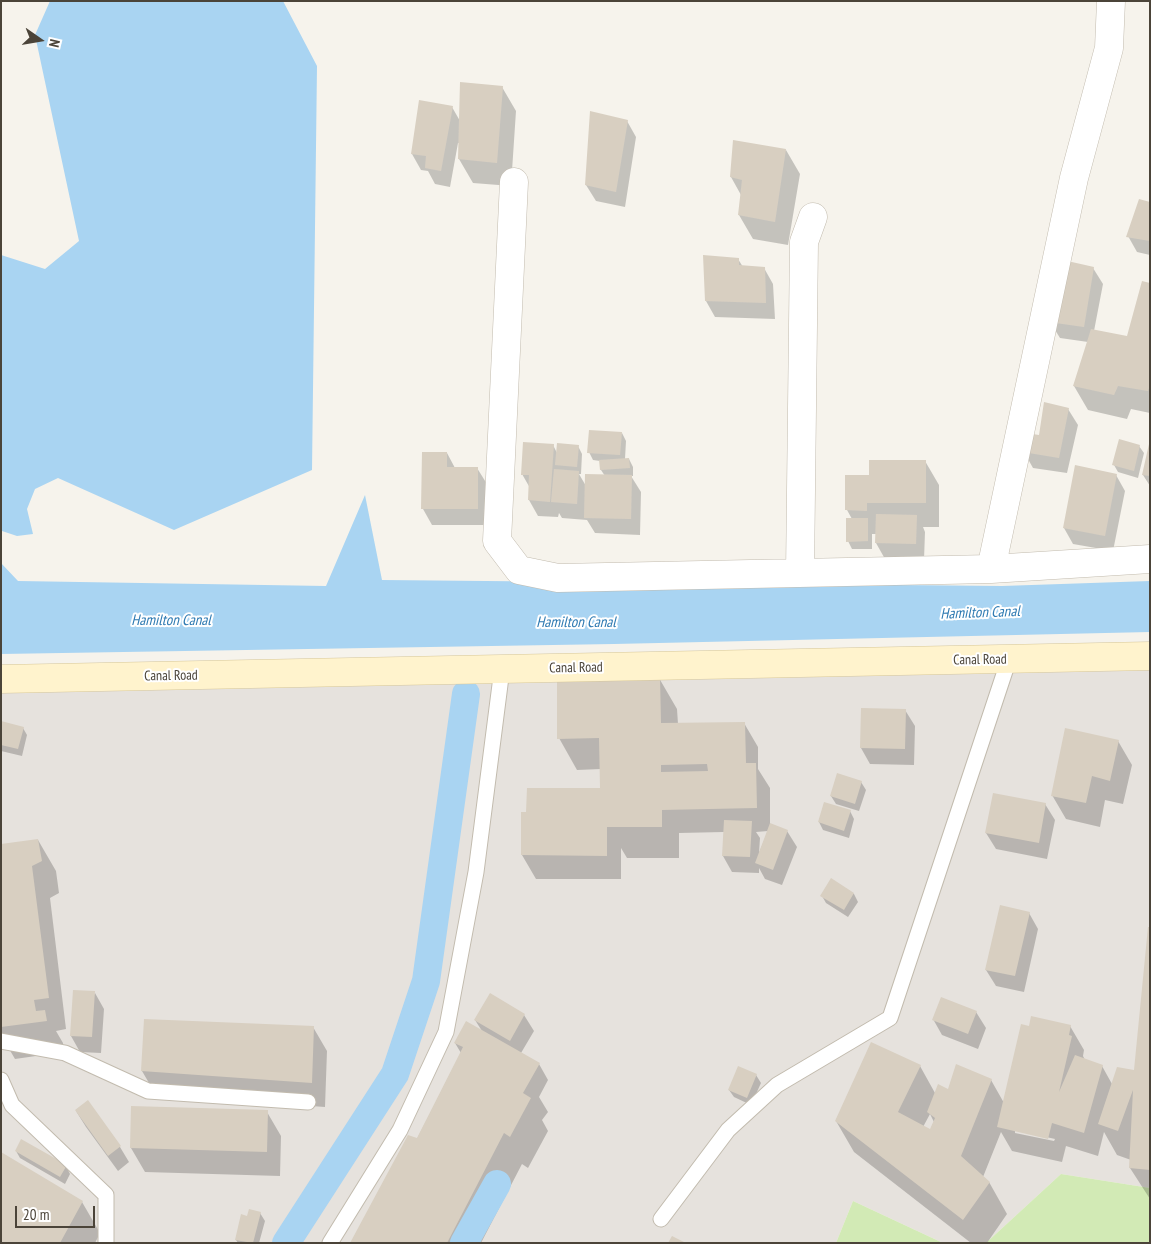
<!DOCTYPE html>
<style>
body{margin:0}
#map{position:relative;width:1151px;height:1244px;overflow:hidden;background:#f6f3ec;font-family:"PT Sans Narrow",sans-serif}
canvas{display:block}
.frame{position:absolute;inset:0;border:2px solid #4b4439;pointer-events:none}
.north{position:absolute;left:15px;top:15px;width:50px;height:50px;-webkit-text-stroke:4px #fff;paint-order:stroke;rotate:103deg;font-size:14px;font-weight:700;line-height:20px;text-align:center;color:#4b4439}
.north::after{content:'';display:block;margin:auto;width:18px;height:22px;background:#4b4439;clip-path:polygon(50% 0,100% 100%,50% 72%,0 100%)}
.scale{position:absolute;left:15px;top:1206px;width:80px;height:22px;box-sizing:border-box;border:2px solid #4b4439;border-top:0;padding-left:6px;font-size:15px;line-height:18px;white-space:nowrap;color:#4b4439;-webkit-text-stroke:4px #fff;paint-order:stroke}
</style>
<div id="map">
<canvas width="1151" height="1244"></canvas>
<div class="frame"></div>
<div class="north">N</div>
<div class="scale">20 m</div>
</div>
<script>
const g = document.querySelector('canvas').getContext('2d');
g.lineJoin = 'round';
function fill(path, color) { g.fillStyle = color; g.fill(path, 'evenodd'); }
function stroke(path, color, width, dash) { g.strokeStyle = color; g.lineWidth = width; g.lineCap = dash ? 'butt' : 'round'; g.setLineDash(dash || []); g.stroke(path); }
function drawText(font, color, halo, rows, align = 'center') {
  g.font = font + ' "PT Sans Narrow",sans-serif'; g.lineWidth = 4; g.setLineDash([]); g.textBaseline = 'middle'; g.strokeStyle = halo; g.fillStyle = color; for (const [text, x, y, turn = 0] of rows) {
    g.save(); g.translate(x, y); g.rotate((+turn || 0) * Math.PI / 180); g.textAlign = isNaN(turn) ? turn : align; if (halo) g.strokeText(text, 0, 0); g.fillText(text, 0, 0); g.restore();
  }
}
fill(new Path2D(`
 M1150,664v524l-89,-14 -75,69h-43l-90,-42 -17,42h-835v-556z`), '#e6e2dd');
fill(new Path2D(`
 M1061,1174l89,14v55h-164z
 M853,1201l90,42h-107z`), '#d2eab5');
fill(new Path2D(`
 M50,1h233l34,65 -5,404 -138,60 -116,-52 -23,11 -8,20 6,25 -16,2 -15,-5 -1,1v-277l44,14 34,-28 -44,-206z
 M365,495l17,85 620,6 148,-5v51l-536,12 -613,10v-91l17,18 308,5z`), '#a9d4f2');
fill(new Path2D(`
 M502,87l14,24 -5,75 -38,-3 -14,-24v-16h-1l-8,44 -15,-3 -7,-13 -7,-1 -9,-16 40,-47 8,14z
 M627,121l9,16 -11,70 -29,-6 -10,-16z
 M786,150l14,24 -12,71 -35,-6 -14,-24 2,-20 -10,-18z
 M1150,204v51l-13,-3 -9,-16z
 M705,256l33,3 5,8 21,1 9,16 2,35 -60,-2 -9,-16z
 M1093,268l10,16 -9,47 34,7 22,-54v129l-19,-4 -4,10 -39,-9 -14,-24 14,-44 -28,-4 -10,-16z
 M1068,409l10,16 -11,48 -34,-5 -9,-16z
 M622,433l4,8 -1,18h4l4,8v9h-2l10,16 -1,43 -45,-2 -8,-13 -25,-2 -3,-5 -1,4 -20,-1 -9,-16 1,-12 -8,-14 31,-29 4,8 21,-7 4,8 -1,20h-2l7,12 19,-10 -4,-6 -1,-9 -7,-1 -4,-8z
 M1139,446l5,7 -6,25 -20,-6 -4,-7z
 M1150,447v39l-7,-11z
 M447,453l8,15h22l10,16 -1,41h-54l-9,-16z
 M925,461l14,24v42h-16l2,5 -1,28 -39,-1 -9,-16 1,-9h-5v15h-20l-4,-8 4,-22 -5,-9v-33h24z
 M1116,475l9,16 -12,60 -40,-7 -9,-16z
 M659,678l18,31 1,15 66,-1 14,24v22l12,19v37l17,6 10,16 -15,38 -17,-6 -6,-11v5l-27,-1 -9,-16 1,-24 -45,1v25h-52l-6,-10v31h-85l-14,-24 79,-65v-21l-24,1 -18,-32zM768,831l-9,22 1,-15 -4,-6z
 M862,709l43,1 10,16 -1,39 -44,-1 -9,-16z
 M1,723l22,5 4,7 -5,21 -21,-5z
 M1118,741l14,24 -9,39 -18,-4 -5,27 -34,-8 -14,-24z
 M861,782l5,8 -7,21 -23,-7 -5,-8z
 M824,804l26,7 4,8 -5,19 -26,-8 -4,-8z
 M1045,804l10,16 -8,39 -51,-10 -10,-16z
 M38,840l18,31 3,22 -9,5 16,131 -10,2 7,12 1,9 -49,7 -14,-24v-190z
 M832,880l22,14 4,8 -10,15 -22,-14 -4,-7z
 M1029,913l9,16 -14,63 -28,-6 -10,-16z
 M1150,926v273l-20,-31 1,-8 -14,-5 -13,-23 -6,24 -32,-10 -4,16 -50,-11 -11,-19 -18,45 6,5 18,32 -20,29h-16l-117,-91 -18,-31 84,-55 15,27 56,-13 13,23 25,-76 41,-1 14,24 -1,6 2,4 17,6 10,18 23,-13zM930,1114l4,8 -4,9 -7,-4zM1015,1130l40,9 -1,2 -39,-8z
 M95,993l9,16 -3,44 -21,-1 -9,-16z
 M976,1012l10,16 -8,21 -36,-14 -9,-16z
 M524,1015l10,16 -13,22 18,11 9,16 -9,17 9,15 -6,8 6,11 -20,37 -6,-4 -41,79h-130l66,-104 44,-86 -6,-10 27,-12 -7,-11z
 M313,1027l14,24 -2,56 -169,-12 -14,-24z
 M756,1075l5,8 -10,22 -17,-8 -5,-7z
 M76,1111l44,36 9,15 -11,9 -32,-44z
 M267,1112l14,24 -1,40 -135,-4 -14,-24z
 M16,1151l50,15 4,8 -5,10 -45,-26z
 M82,1202l18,31 -5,10h-94z
 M260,1213l5,8 -6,22h-21l-2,-3 12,-22z`), '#0003');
stroke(new Path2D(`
 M286,1243l109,-169 31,-93 40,-287
 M464,1243l33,-59`), '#a9d4f2', 28);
fill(new Path2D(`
 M460,82l43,4 -6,77 -39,-4z
 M419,100l34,6 -12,65 -16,-3 1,-12 -15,-2z
 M590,111l38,9 -12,72 -31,-7z
 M733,140l53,9 -11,73 -37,-7 4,-35 -12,-3z
 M1139,199l11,3v39l-24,-4z
 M703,255l36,3v7l26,2 1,36 -61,-2z
 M1063,260l31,7 -10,60 -35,-5z
 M1142,281l8,2v102l-2,6 -30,-5 -4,9 -41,-9 18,-57 36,7z
 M1044,402l25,6 -10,50 -36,-6 3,-19 13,2z
 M589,430l33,2 -2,23 -33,-2z
 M1119,439l21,6 -6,26 -22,-6z
 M523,442l31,2 -4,58 -22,-2 1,-25h-8z
 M557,443l22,2 -2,22 -22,-2z
 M1149,444h1v32l-8,-1z
 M422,452h25v15h31v42h-57z
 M629,458l1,10 -30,2 -1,-10z
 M869,460h57v43h-59v8l-22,-1v-35h24z
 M1075,465l42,9 -12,62 -42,-8z
 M554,469l25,2 -2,33 -26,-2z
 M585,474l47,1 -1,44 -47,-1z
 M876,514l41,1 -1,29 -41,-1z
 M846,518h22v23l-22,1z
 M660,677l1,46 84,-1 1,41h10l1,45 -95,2v17h-55v29l-86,-1v-43h5l1,-24h73l-1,-50 -42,1v-61zM707,764l1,7 -47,1v-7z
 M861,708l45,1 -1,40 -45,-1z
 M1,721l23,6 -6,22 -17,-4z
 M1065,728l54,12 -9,41 -18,-5 -6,27 -35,-7z
 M837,773l25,8 -7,23 -25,-8z
 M993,793l53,10 -7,40 -54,-10z
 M824,802l27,8 -7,21 -26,-9z
 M724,820l28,1 -2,36 -28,-1z
 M770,823l18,7 -15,40 -18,-7z
 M38,839l4,22 -10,5 17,132 -15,2 2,11 9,-1 2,11 -46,6v-183z
 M831,878l23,15 -10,17 -24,-14z
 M1000,905l30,7 -15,64 -30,-6z
 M1148,927h2v243l-21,-2 4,-78 -15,41 -20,-7 19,-57 17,3z
 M73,990l22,1 -3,46 -22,-1z
 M490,993l35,21 -15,27 -36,-21z
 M941,997l36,14 -9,23 -36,-14z
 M1031,1016l40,9 -2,10 3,1 -13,56 16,-37 28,10 -19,68 -32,-10 -4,16 -51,-12 24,-103 8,2z
 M144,1019l170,7 -2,57 -171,-12z
 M466,1021l74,42 -17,30 8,5 -21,39 -6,-4 -57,110h-97l58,-108 9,3 46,-91 -9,-4z
 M871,1042l50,23 -23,47 32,17 5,-11 -8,-6 11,-28 10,5 8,-25 36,15 -31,77 29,26 -27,38 -128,-99z
 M738,1066l19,8 -10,24 -19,-8z
 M88,1100l33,46 -13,10 -33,-46z
 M131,1106l137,4 -1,42 -137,-4z
 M21,1139l46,26 -7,12 -45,-26z
 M1,1152l82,49 -23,42h-59z
 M249,1209l12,3 -8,31 -18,-3 6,-26 6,2z
 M672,1236l14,7h-18z`), '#d8cfc1');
const service = new Path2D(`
 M1,1041l64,12 83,38 160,11
 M1,1080l11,25 94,90v48
 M661,1219l67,-89 49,-45 113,-67 119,-359
 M330,1243l70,-113 46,-98 30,-160 26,-203`);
const minor = new Path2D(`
 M514,182l-17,359 22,29 39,8 433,-9 159,-10
 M991,569l83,-391 35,-130 2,-47
 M800,573l4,-331 9,-25`);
const secondary = new Path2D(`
 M1,679l1149,-23`);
stroke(service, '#c2bbae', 17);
stroke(minor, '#c2bbae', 29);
stroke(secondary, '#d6c79b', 29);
stroke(service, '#fff', 15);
stroke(minor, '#fff', 28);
stroke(secondary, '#fff3cd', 28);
drawText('14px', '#4b4439', '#fff', [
 ["Canal Road",980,660,-1],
 ["Canal Road",576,668,-1],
 ["Canal Road",171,676,-1]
]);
drawText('italic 15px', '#2e7ab2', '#fff', [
 ["Hamilton Canal",980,613,-2],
 ["Hamilton Canal",171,621],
 ["Hamilton Canal",576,623]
]);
</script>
